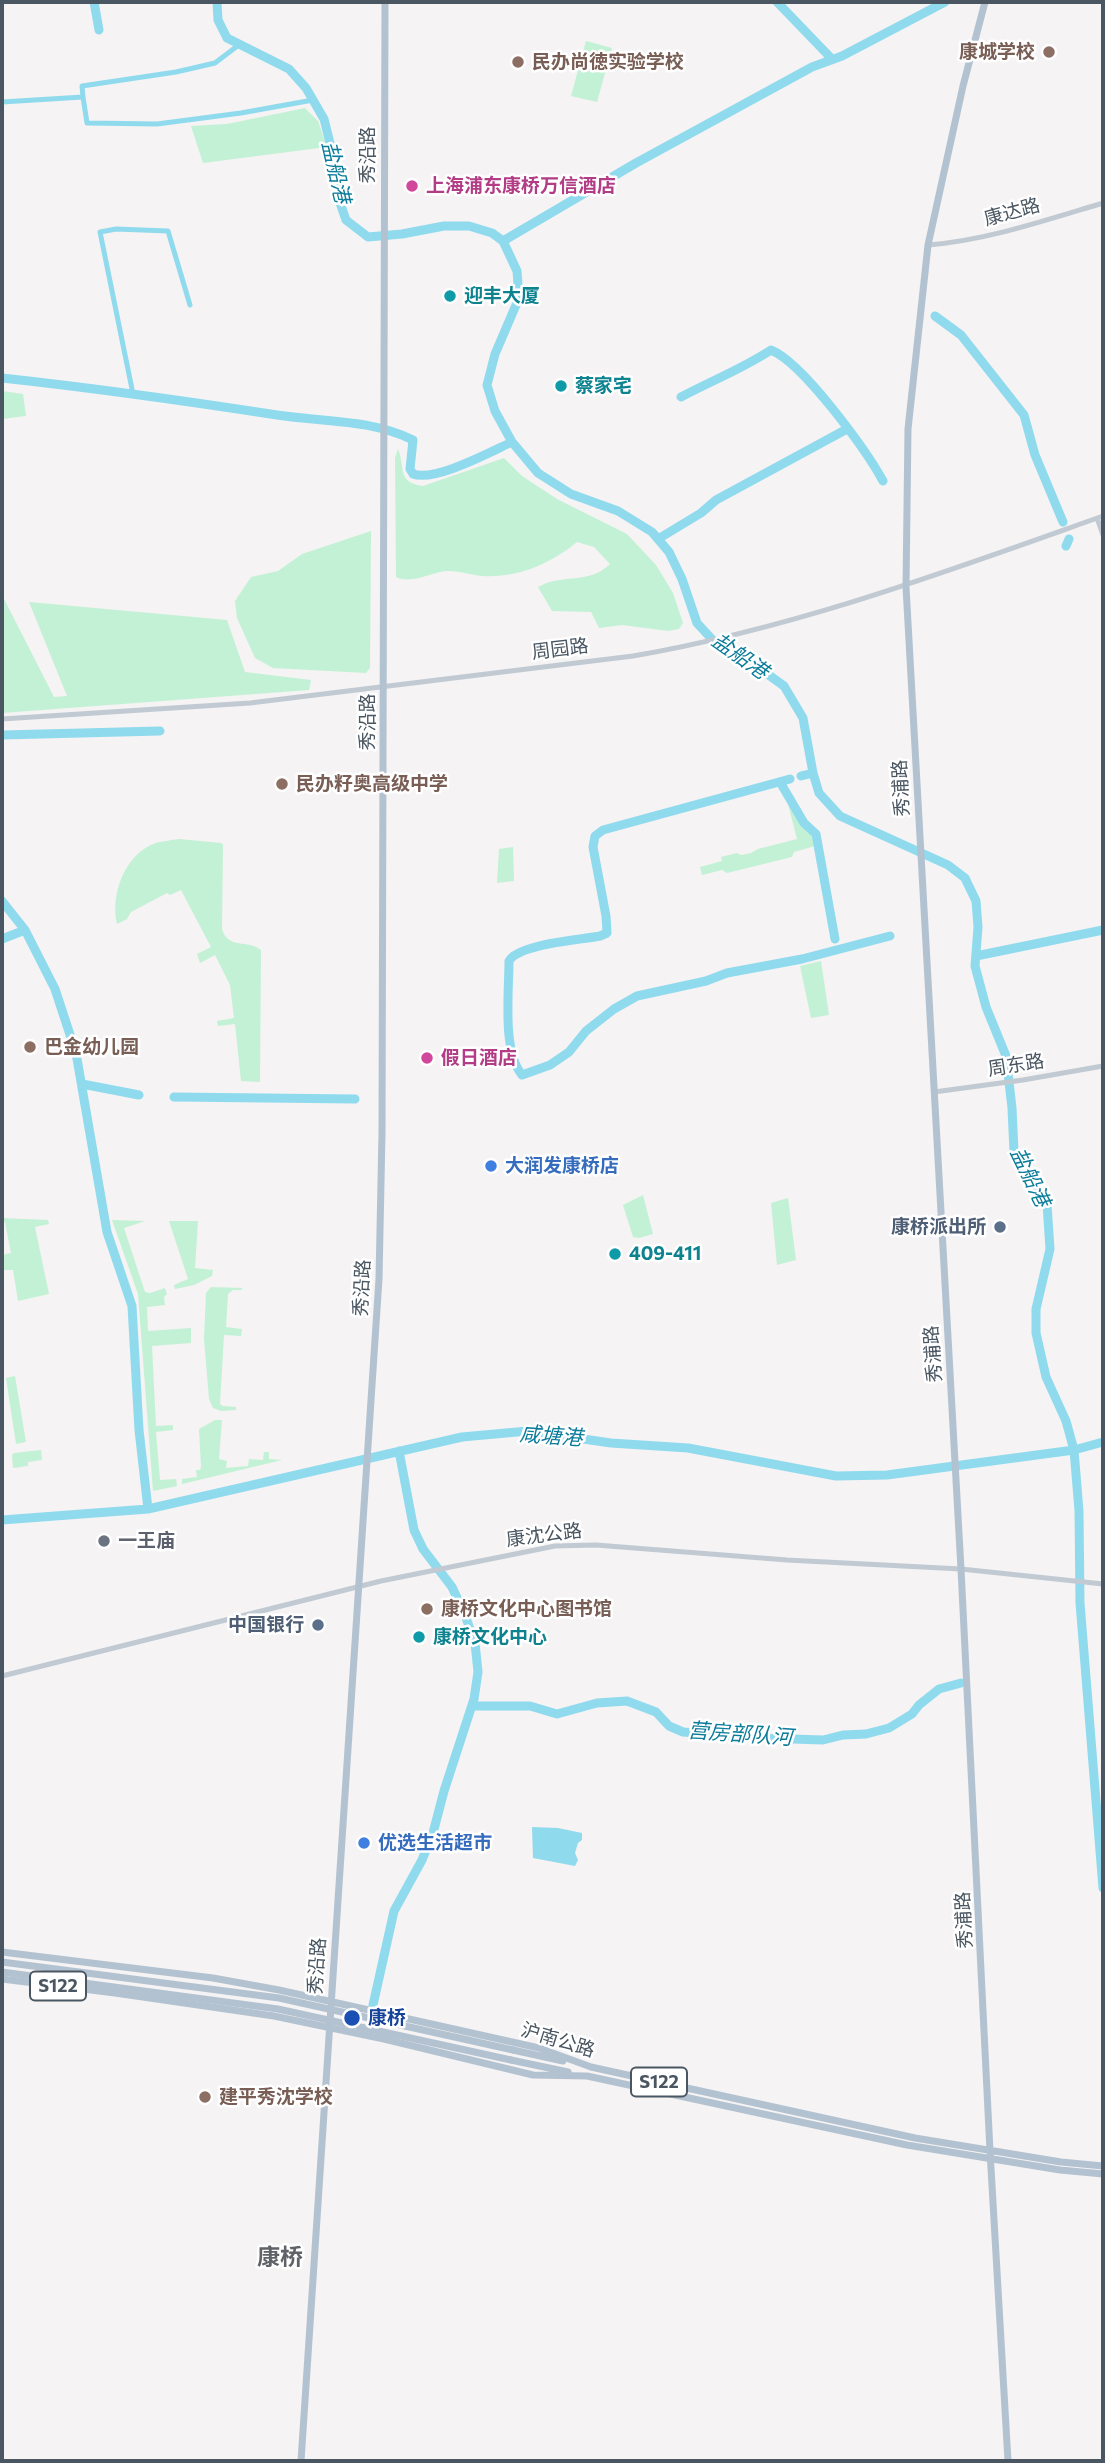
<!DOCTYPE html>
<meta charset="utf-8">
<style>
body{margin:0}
#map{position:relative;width:1105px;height:2463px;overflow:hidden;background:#f5f3f3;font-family:Commissioner,sans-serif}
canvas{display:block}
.frame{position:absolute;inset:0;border:4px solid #4a5661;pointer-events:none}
</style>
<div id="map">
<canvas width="1105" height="2463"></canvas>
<div class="frame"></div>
</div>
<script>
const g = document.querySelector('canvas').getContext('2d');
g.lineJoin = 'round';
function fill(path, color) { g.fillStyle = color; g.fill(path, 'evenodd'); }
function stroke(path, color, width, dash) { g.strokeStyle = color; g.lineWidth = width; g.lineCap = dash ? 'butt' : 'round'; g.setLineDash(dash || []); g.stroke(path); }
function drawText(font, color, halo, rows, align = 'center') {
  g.font = font + ' Commissioner,"Noto Sans SC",sans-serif'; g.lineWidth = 5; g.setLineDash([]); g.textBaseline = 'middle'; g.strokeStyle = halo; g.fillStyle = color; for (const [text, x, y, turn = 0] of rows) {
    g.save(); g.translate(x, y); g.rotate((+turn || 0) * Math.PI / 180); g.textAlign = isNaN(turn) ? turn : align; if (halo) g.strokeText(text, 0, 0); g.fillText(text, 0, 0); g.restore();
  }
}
fill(new Path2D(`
 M586,41l26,7 -15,54 -26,-6z
 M305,108l13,13 9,26 -124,16 -12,-37 36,-2z
 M2,391l21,3 3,22 -24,3z
 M398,449c8,19 -2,33 25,37l81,-28 18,18 35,23 70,35 29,31 17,28 10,30 -4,6 -11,2 -46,-6 -23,3 -8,-16 -39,-1 -14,-24c25,-14 51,-2 72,-23l-16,-17 -17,-5c-27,22 -59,36 -95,34 -11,-1 -22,-5 -33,-5 -17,0 -36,14 -53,6l-1,-119z
 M371,531l-1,137 -4,5 -93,-5 -18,-10 -18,-40 -2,-17 16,-24 27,-6 24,-17z
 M2,595l52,102 13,-1 -38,-94 198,18 18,52 66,8 -2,10 -307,23z
 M788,804c9,11 25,29 27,42l-21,6 -2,5 -65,16 -5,-3 -20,5 -2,-8 22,-6 -1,-4 16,-4 4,2 10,-2 7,-4 39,-10z
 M179,839l42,4 2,2 -1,84c6,21 26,10 39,21l-1,132 -19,-1 -6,-57 -17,2 -1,-5 17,-3 -4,-33 -15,-30 -15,8 -3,-9 14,-7 -30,-57 -11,5 -3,-2 -36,19 -4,7 -10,5c-7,-29 8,-71 39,-81 7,-2 15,-3 23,-4z
 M513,847l1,34 -17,2 2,-34z
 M821,961l8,54 -18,3 -11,-52z
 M643,1195l10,39 -14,4 -6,-1 -10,-32z
 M788,1198l8,62 -19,5 -6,-62z
 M2,1218l46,2 1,4 -14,3 14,67 -31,7 -5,-31h-11v-15l9,-2 -6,-31h-3z
 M112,1220l33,1 -21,7 21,64 5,1 15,-5 2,6 -3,3 1,8 -18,2 1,24 43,-3v15l-39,3 4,80 17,-1v5l-17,2 4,48 16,-1 1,7 -24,5 -15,-197z
 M169,1221h29l-3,47 18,2 -1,6 -18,9 -19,4 -1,-4 14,-6z
 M211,1287l32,1 -2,2h-8l-5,4 -2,33 16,2 -1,7 -17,-1 -4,69 3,2 13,1v3l-15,1 -8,-3 -4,-9 -5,-60 2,-46z
 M15,1376l11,66 -10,2 -10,-66z
 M215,1420h7l-3,39 8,2 -1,7 22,-2 1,-7 14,1 1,-8h5v7l13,1 -100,24v-5l15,-2 -1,-7h4l1,-3 -2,-38z
 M41,1450l1,10 -14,2v4l-15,2 -1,-13 2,-2z`), '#c3f1d5');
fill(new Path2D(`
 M532,1827l26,1 24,5v7l-4,3 -3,10 3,7 -3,6 -42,-8z`), '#90daee');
stroke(new Path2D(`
 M83,97l-1,-11 94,-14 39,-9 25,-19
 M2,102l81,-5 4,26 70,1 84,-11 72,-13
 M133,394l-33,-162 16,-3 52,2 22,74`), '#90daee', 5);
stroke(new Path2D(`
 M94,2l5,28
 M217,2l1,18 9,18 62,31 17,19 18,31 10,40 4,38 8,23 22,17 34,-3 42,-8h25l23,7 11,8 14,30 2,27 -24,56 -8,31 8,26 17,31 26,31 33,21 47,17 34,21 17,20 13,27 15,44 23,25 39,20 25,18 19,32 10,55 6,20 21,23 108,49 17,13 11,23 2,26 -3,39 11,41 20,49 6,52 2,44 33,52 3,45 -14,60v24l10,44 20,44 8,29 5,61 1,92 23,285
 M777,2l53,55
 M503,241l133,-78 176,-96 30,-11 103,-54
 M935,316l26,19 63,80 11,40 28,67
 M2,378c92,10 184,23 275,37 47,7 93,4 136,25l-3,29 3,5c22,8 77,-22 99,-32
 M681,397c30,-16 61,-28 90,-47 32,13 95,100 112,131
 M658,539l43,-26 15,-13 131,-71
 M1066,546l3,-7
 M2,735l158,-4
 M801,776l12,-3
 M790,779l-187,51 -8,6 -2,11 13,69 1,17 -7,3c-20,4 -82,8 -91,25 0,31 -7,90 13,114l28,-10 19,-13 17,-21 28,-22 23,-13 69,-15 21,-8 75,-14 88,-23
 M780,782l24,41 12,11 19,105
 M2,901l23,29 30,59 21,64 31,179 25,74 7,124 9,79
 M2,939l23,-9
 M976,956l127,-26
 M82,1084l57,11
 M174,1097l181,2
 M2,1520l146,-11 314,-72 66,-6 83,12 77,5 148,28 51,-1 187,-25 29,-8
 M472,1706h58l27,8 40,-11 30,-2 29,11 13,14 14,6 78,6 62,2 20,-5 23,-1 23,-6 23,-14 7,-9 20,-16 22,-6
 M373,2005l21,-94 28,-51 11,-27 11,-42 30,-92 4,-27 -3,-29 -10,-28 -13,-28 -29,-38 -9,-19 -15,-79`), '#90daee', 9);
stroke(new Path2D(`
 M928,245c60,-5 118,-25 175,-42
 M1097,518l6,17
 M2,719l248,-16 383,-47c162,-28 315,-85 470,-140
 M934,1092l89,-12 80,-14
 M2,1676l379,-95 174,-35 41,-1 191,15 174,9 142,15`), '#c1cad2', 5);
stroke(new Path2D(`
 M985,2l-22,84 -35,159 -20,184 -2,158 55,982 29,582 18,310
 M2,1952l211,26 66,12 260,58 52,19 324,71 146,24 42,4
 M2,1979l113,14 159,23 110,23 149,36 54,1 320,69 153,25 43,4
 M513,2050l50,11
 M511,2060l57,12
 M301,2461l78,-1182 3,-146 3,-1131`), '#b3c2d1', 7);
stroke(new Path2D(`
 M2,1962l277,36 234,52
 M2,1972l276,37 233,51`), '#b3c2d1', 7);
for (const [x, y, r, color] of [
 [1049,52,7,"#8d6e63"],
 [518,62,7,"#8d6e63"],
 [412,186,7,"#d1479c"],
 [450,296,7,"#0f9aa8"],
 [561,386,7,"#0f9aa8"],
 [282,784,7,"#8d6e63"],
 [30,1047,7,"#8d6e63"],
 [427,1058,7,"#d1479c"],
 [491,1166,7,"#3f7fe0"],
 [1000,1227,7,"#5c6f8a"],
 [615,1254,7,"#0f9aa8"],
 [104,1541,7,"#6b7280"],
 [427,1609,7,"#8d6e63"],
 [318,1625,7,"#5c6f8a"],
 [419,1637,7,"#0f9aa8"],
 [364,1843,7,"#3f7fe0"],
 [352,2018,9,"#1a4fb4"],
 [205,2097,7,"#8d6e63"]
]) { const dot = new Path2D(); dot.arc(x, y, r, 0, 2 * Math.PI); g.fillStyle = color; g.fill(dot); stroke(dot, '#fff', 2.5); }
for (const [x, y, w] of [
 [58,1986,56],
 [659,2082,56]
]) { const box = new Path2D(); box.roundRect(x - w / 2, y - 14.5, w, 29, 5); g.fillStyle = '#fff'; g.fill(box); stroke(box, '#4a5661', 2); }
drawText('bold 18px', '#4a5661', null, [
 ["S122",58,1986],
 ["S122",659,2082]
]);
drawText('bold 19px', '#785e54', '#fff', [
 ["康城学校",1035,52,"right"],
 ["民办尚徳实验学校",532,62],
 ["民办籽奥高级中学",296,784],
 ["巴金幼儿园",44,1047],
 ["康桥文化中心图书馆",441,1609],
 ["建平秀沈学校",219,2097]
], 'left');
drawText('19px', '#4a5661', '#fff', [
 ["秀沿路",368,155,-90],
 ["康达路",1012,212,-15],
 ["周园路",560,649,-7],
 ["秀沿路",368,722,-90],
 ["秀浦路",901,788,-93],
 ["周东路",1016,1065,-9],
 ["秀沿路",362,1288,-87],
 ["秀浦路",933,1354,-94],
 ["康沈公路",544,1535,-7],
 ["秀浦路",964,1920,-93],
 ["秀沿路",317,1966,-86],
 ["沪南公路",558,2040,17]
]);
drawText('bold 19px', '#b23c85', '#fff', [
 ["上海浦东康桥万信酒店",426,186],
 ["假日酒店",441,1058]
], 'left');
drawText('bold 19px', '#0d838f', '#fff', [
 ["迎丰大厦",464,296],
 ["蔡家宅",575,386],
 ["409-411",629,1254],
 ["康桥文化中心",433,1637]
], 'left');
drawText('bold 19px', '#366cbe', '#fff', [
 ["大润发康桥店",505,1166],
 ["优选生活超市",378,1843]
], 'left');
drawText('bold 19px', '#4e5e75', '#fff', [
 ["康桥派出所",986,1227],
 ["中国银行",304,1625]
], 'right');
drawText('bold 19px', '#5b616d', '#fff', [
 ["一王庙",118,1541]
], 'left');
drawText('bold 19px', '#164399', '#fff', [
 ["康桥",368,2018]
], 'left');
drawText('italic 21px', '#0c7c9b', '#fff', [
 ["盐船港",336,172,77],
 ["盐船港",740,656,35],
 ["盐船港",1030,1177,64],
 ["咸塘港",551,1436,4],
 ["营房部队河",740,1734,4]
]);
drawText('bold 23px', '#5f6368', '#fff', [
 ["康桥",280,2257]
]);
</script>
